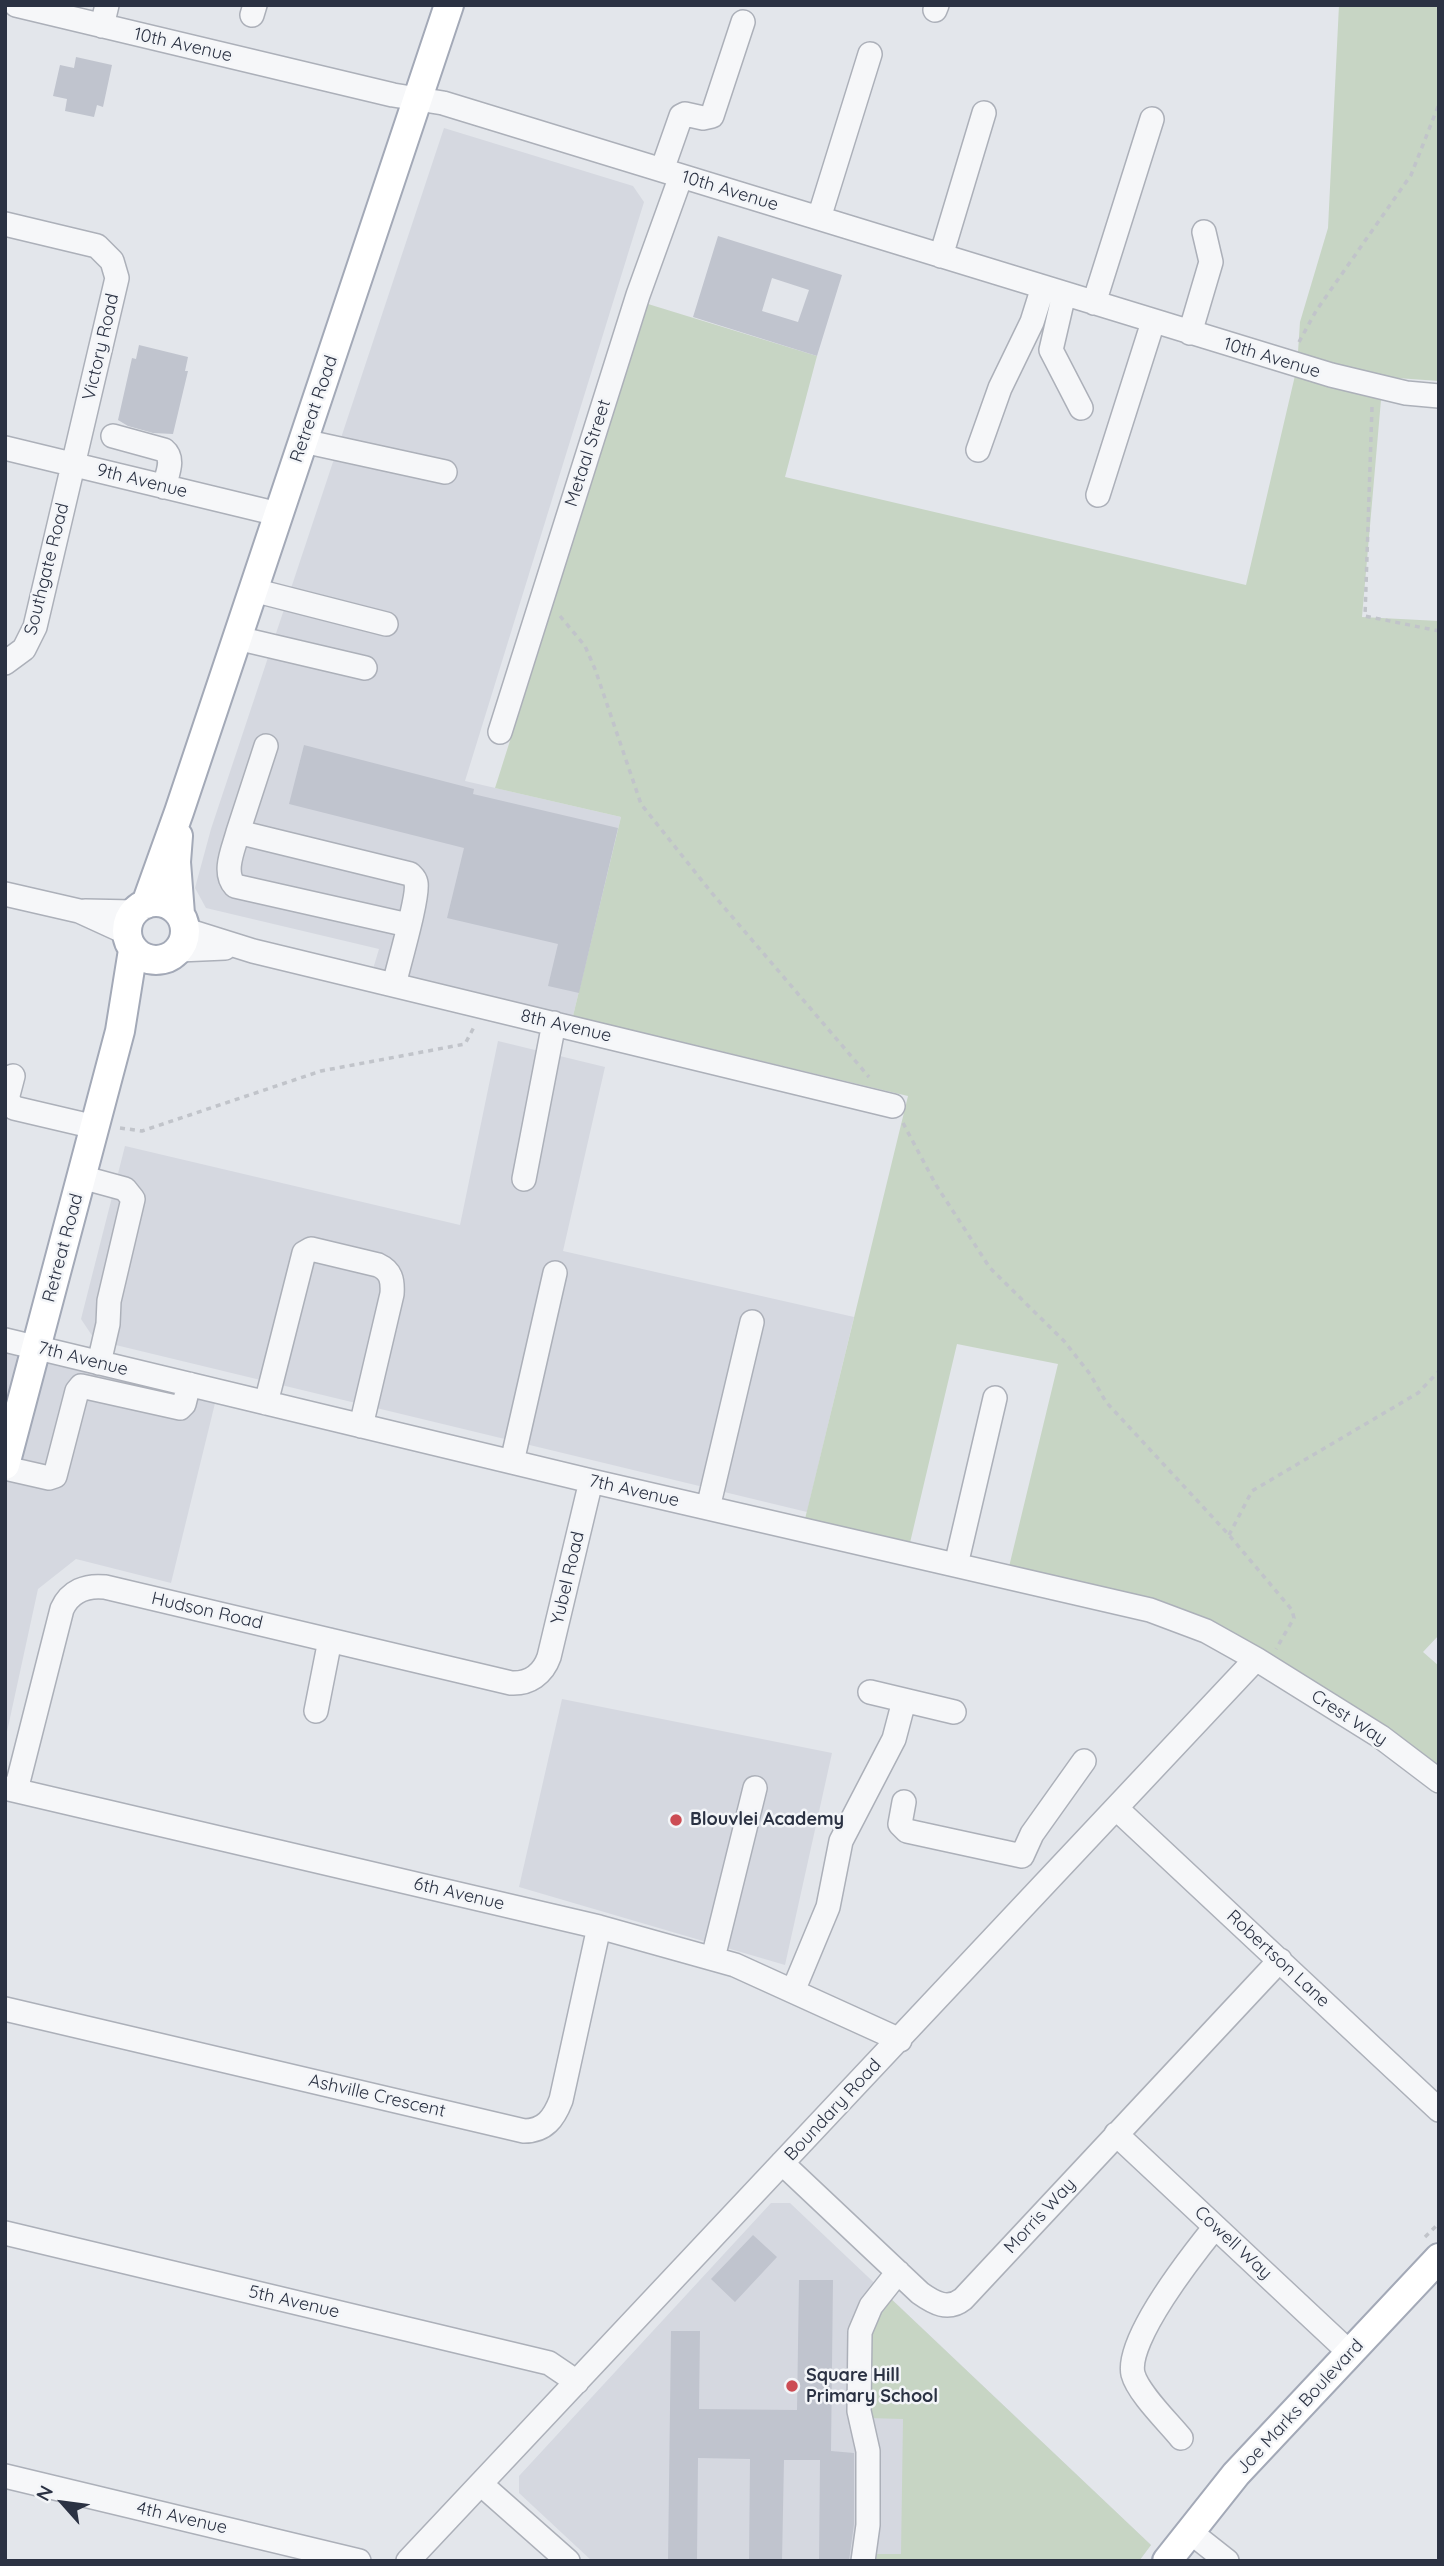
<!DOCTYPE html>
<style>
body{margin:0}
#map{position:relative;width:1444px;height:2566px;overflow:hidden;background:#e3e6eb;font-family:Quicksand,sans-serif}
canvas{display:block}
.frame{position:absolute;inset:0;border:7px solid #2b3243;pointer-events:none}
.north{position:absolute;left:28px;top:2468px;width:70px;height:70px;-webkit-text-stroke:5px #f3f5f8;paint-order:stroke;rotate:298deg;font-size:19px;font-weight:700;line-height:28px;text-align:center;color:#2b3243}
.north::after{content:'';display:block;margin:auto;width:24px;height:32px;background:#2b3243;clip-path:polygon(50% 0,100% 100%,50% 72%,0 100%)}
</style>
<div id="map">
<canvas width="1444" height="2566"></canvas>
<div class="frame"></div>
<div class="north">N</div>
</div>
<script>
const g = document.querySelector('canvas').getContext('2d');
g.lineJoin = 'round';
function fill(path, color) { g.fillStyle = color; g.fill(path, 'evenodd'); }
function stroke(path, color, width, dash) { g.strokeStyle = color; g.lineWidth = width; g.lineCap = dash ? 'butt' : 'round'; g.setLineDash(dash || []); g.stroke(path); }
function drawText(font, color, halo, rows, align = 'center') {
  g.font = font + ' Quicksand,sans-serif'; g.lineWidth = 5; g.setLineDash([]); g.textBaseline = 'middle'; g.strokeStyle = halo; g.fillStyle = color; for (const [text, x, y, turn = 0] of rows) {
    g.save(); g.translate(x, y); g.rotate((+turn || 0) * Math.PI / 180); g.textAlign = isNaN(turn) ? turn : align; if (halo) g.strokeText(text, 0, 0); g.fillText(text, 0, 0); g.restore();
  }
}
fill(new Path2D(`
 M444,128l189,58 11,16 -179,579 156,36 -48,199 -200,-47 6,-20 -173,-41 -11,-20 16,-59z
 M498,1041l107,26 -42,184 291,66 -47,195 -712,-172 -14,-21 44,-173 335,79z
 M5,1340l213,51 -47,192 -95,-24 -38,30 -33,152z
 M562,1699l270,54 -47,212 -266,-78z
 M771,2203h19l361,342 -12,16h-547l-73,-68v-17z`), '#d5d8e0');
fill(new Path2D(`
 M1339,5h100v376l-56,-4 -21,240 77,4v1014l-16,17 16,14v106l-218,-138 -213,-63 50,-207 -101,-20 -48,203 -105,-24 104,-427 -335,-80 48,-199 -126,-29 153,-484 169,52 -32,121 461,108 51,-218 3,-45 28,-94z
 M888,2296l263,249 -12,16h-269v-7h31l2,-135 -35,-1v-83z`), '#c7d5c4');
fill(new Path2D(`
 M76,57l36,8 -9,42 -6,-2 -3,12 -29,-6 2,-12 -14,-3 7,-31 14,3z
 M718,236l124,39 -25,81 -124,-39zM772,278l37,12 -11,32 -36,-11z
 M139,345l49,12 -3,14h3l-15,63 -20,-1 -25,-7 -10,-6 14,-62 4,1z
 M304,745l170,44 -1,5 145,34 -39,165 -31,-7 10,-42 -111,-26 17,-70 -175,-44z
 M753,2235l24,22 -42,45 -24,-23z
 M799,2280h34l-2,171 23,2v71l-5,37h-30l1,-101h-36l-2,101h-33l1,-102 -52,-1 -1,103h-29l3,-230h29l-1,78 98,1z`), '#c0c4ce');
const minor = new Path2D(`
 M16,5l377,90 50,8 888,272 75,18 33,3
 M935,10l2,-5
 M252,15l3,-10
 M102,26l5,-21
 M662,170l19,-54 4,-2 18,4 9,-2 31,-94
 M819,218l51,-164
 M5,224l92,22 15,15 5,17 -82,349 -11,22 -19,14
 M941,256l43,-143
 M1064,294l-13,56 30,58
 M1094,303l58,-184
 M1190,333l21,-71 -7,-30
 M113,436l51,14c11,9 3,24 0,37
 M303,441l142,31
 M5,448l273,66
 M978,450l22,-62 32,-66 11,-35
 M1098,495l55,-173
 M253,590l133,34
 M237,638l128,30
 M500,732l138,-437 43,-119
 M238,832l28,-86
 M5,894l74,17 48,22
 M85,911l49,1
 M186,930l67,21 640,155
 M179,950l46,-2
 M394,985c4,-18 25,-89 22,-102 -1,-5 -2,-5 -6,-9l-172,-42c-4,16 -16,40 -3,54l173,39
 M13,1076l-6,23 7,9 81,19
 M81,1177l44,12 8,10 -24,102 -1,23 -9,39
 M524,1179l30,-156
 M5,1340l586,141 559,129 56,21 50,28 125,78 58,44
 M266,1403l38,-150 7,-4 67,16c13,6 15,15 14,29l-31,132
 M512,1462l43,-189
 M5,1468l44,10 6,-2 22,-85 4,-5 99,22 4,-4 5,-20
 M708,1508l44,-186
 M956,1565l39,-167
 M870,1692l84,20
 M316,1711l14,-71
 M5,1788l594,139 136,38 165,75
 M16,1790l46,-181c8,-18 24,-24 43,-22l406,96c18,1 32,-9 38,-26l42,-176
 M904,1802l-4,22 7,7 115,25 10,-22 52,-73
 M1117,1809l322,301
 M713,1958l42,-170
 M793,1991l35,-84 13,-66 53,-102 10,-38
 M5,2009l519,122c21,0 30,-13 37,-31l38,-173
 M1116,2134l234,219
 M782,2163l138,130c14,10 28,18 43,6l317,-339
 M5,2233l544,130 28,19
 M1181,2438c-13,-16 -43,-45 -48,-64 -8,-34 61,-121 82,-147
 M5,2476l354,85
 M482,2485l86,76
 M1189,2531l38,30
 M408,2561l848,-902
 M863,2561l5,-36v-74l-9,-40 1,-79 11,-26 27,-34`);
const major = new Path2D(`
 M178,836l-2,26 4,52
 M127 931a29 29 0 1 1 58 0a29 29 0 1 1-58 0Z
 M146,904l33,-92 270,-807
 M5,1465l115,-434 13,-81
 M1167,2561l69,-87 203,-216`);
stroke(minor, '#acb0b9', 26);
stroke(major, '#a3a9b7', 32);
stroke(new Path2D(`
 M1299,342l17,-31 95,-136 28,-71
 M1372,407l-7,209 74,15
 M560,616l25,30 10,23 46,135 70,88 158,185
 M903,1123l33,62 54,83 74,73 26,33 16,28 123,133 63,75 2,8 -18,31
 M120,1128l22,3 179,-60 144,-27 9,-17
 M1229,1535l23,-44 166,-98 21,-22
 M1425,2237l14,-14`), '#c1c4ca', 3.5, [5, 5]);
stroke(minor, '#f6f7f9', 23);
stroke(major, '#fff', 28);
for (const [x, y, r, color] of [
 [676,1820,7,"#cc4c54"],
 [792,2386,7,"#cc4c54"]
]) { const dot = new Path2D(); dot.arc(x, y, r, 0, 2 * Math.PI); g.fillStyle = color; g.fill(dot); stroke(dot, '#f3f5f8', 2.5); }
drawText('18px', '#2b3243', '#f3f5f8', [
 ["10th Avenue",183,45,13],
 ["10th Avenue",730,191,17],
 ["Victory Road",101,347,-77],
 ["10th Avenue",1272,358,17],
 ["Retreat Road",314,409,-71],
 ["Metaal Street",588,453,-72],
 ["9th Avenue",142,481,14],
 ["Southgate Road",47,569,-76],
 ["8th Avenue",566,1026,13],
 ["Retreat Road",63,1248,-75],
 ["7th Avenue",83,1359,14],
 ["7th Avenue",634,1491,13],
 ["Yubel Road",568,1578,-77],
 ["Hudson Road",207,1611,13],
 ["Crest Way",1349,1718,33],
 ["6th Avenue",459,1894,13],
 ["Robertson Lane",1278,1959,43],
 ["Ashville Crescent",377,2096,13],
 ["Boundary Road",833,2110,-47],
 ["Morris Way",1040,2216,-47],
 ["Cowell Way",1233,2243,43],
 ["5th Avenue",294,2302,13],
 ["Joe Marks Boulevard",1300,2407,-47],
 ["4th Avenue",182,2518,13]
]);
drawText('bold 18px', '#2b3243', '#f3f5f8', [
 ["Blouvlei Academy",690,1820],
 ["Square Hill",806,2376],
 ["Primary School",806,2397]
], 'left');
</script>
